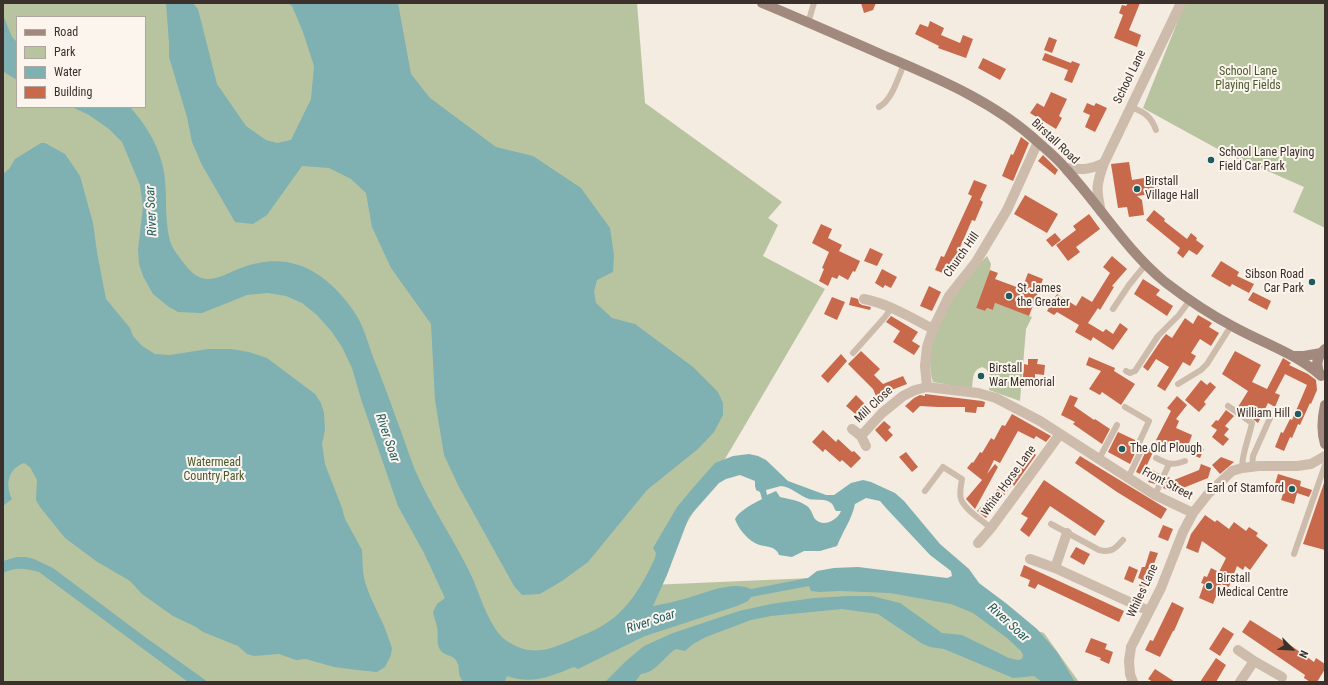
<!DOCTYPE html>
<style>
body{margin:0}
#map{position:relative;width:1328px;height:685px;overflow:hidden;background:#f4ebe1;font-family:"Roboto Condensed",sans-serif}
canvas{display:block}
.frame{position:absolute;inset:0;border:4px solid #3b302b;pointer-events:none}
.legend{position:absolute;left:16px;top:16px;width:130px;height:92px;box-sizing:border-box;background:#fbf5ee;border:1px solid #aea6a0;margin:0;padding:5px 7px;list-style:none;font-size:12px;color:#3b302b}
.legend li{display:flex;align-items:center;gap:8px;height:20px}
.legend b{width:20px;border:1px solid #aea6a0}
.north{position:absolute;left:1272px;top:629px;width:40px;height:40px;-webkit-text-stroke:3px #fbf5ee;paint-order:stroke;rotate:114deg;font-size:11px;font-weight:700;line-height:16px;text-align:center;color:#3b302b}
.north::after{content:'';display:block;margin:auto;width:14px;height:18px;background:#3b302b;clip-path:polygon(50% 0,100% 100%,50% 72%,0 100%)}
</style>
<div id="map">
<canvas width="1328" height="685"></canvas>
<div class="frame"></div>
<ul class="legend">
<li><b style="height:5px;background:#a18a7d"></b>Road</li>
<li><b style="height:11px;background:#b8c4a0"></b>Park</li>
<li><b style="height:11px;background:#7fb0b2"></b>Water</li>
<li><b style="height:11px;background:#c8694b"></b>Building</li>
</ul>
<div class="north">N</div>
</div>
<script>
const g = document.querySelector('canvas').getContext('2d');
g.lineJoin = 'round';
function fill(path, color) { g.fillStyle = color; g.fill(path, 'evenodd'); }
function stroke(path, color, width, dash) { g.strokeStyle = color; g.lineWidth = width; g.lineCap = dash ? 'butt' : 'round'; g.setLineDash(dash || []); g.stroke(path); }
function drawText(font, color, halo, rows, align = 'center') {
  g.font = font + ' "Roboto Condensed",sans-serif'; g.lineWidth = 4; g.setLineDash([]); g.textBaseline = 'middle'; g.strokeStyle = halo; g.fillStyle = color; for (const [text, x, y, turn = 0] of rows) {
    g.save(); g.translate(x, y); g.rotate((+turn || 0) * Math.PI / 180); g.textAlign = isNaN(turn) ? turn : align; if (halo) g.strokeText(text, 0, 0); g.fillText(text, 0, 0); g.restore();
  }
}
fill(new Path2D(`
 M3,3h634l8,100 137,99 -14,16 10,7 -15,31 62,33 -84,143 -91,153 185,-8 47,2 162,54 35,49h-1076zM17,17h128v90h-128z
 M1185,3h140v225l-32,-16 11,-25 -59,-26 -11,-3 -91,-50z
 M987,256l4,8 -1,6 -14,38 9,3 2,-3 6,2 2,-7 37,14 -6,12 -6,72 -31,-11 2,-13 -5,-8 -4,-2c-10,3 -9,13 -10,22l-39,-7c-13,-45 24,-95 54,-126z`), '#b8c4a0');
fill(new Path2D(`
 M166,3h27l5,6 19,75 29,42 20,14 11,3 14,-3 20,-41 3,-33 -11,-34 -11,-26 -4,-3h110l13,71 19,24 66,49 37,9 48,32 29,40 4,27 -1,17 -16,8 -3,12 2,11 16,15 23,6 58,43 25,25 5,11v12l-9,17 -16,17 -51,41 -59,72 -26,19 -22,13 -18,1 -8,-9 -55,-99 -15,-32 -9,-55 -4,-76 -40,-56 -19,-41 -6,-34 -15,-14 -22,-11 -27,-2 -35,49 -14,9 -18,-2 -33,-57 -10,-23 -5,-25 -18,-60v-14z
 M3,15l9,22 5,5v38l-10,-6 -4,-3z
 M72,107h58c15,17 26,34 32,56 7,25 1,52 8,78 2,7 8,14 12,20 5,6 9,12 17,16 13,6 27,-3 39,-8 50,-20 86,0 115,41 11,16 14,30 20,47 8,20 16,40 23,61 7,17 12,35 19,52 16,37 40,71 57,107 8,18 18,53 35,64 23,16 42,9 65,-1 10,-5 20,-8 30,-14 26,-15 41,-42 53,-68l1,-5 -3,-5 24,-41 15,-18 23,-26 18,-7 16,-2 9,2 8,4 22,21 38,14h8l17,-12 12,-3 8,2 24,11 9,8 36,43 29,25 10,14 28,21 30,25 20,23 18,30h-33l-8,-6 -21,2 -69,-29 -14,-2 -9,-4 -43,-29 -36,-5 -71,7 -20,4 -45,17 -13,7 -8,7 -9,-2c-13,8 -19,23 -35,25l-6,8h-30l21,-21 18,-15 29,-13 66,-22 32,-7 43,-6 34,-2h24l28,7 42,30 20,2 47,23 9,2 4,-1 1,-4 -2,-4 -14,-13 -34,-25 -22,-9 -61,-11 -50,-2 -21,1 -8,-1 -2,-5 -58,11 -3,4 -11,5 -92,30 -67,33 -4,-2c-22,9 -43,18 -67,9l-2,5 1,1h-42c-8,-8 -3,-12 -7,-20 -3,-7 -11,-6 -15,-10 -7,-7 -3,-16 -5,-25 -1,-5 -3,-10 -4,-15l4,-8 8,-6 -21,-45 -26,-47 -37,-107 -9,-31 -10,-21 -10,-15 -15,-17 -15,-12 -16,-7 -18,-3 -21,2 -45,18 -24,-1 -9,-5 -16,-13 -10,-18 -4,-12 -1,-15 5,-42 -3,-22 -18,-43 -13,-13 -20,-14zM740,475l15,6v5l1,4 4,2 2,7c-8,4 -23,12 -27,20 3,9 11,19 20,24 8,5 20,1 24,12l13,2 12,-6h16l17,-5c6,-15 15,-27 18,-42l11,-6 14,3 6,7 44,47 21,16 1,5 -5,2 -89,-11 -24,1 -17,3 -9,7 -57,11c-20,-9 -47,5 -67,10 -10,3 -21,5 -31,7l14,-31 22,-58 30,-34 7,-4zM781,486c11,1 18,10 28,13 6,2 17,-1 22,4 2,1 3,5 5,8h5c-3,9 -18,17 -26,8 -3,-4 -3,-9 -8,-13 -9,-6 -18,-7 -27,-9l-4,-6 -9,4 -1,-5z
 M41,143h4l20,11 15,22 13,47 4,29 9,47 24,29 3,8 9,10 13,8 15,1 38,-6h23l18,3 18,6 48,36 6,9 3,10 1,17 -3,14 3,20 17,44 3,11 17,31 1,22 2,10 5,14 14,30 8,22 -1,7 -6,12 -8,5 -20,-2 -23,-3 -28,-8 -10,1 -17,-6 -25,2 -7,-2 -9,-8 -35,-14 -7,-5 -23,-11 -31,-22 -12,-13 -34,-20 -31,-23 -25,-31 -4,-7 1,-20 -7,-13 -6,-4c-16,6 -19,21 -12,36l-9,7v-332l6,-5 6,-10z
 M17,557h9l8,2 19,9 92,69 63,45h-20l-149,-110c-14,-4 -23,-5 -36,1v-12z`), '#7fb0b2');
fill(new Path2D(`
 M861,3h15l-3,7 -9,3z
 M1128,3h12l-11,27 12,5 -4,12 -23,-9 9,-23 -4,-2 3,-8 4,1z
 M930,21l14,7 -3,7 19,8 3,-8 10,4 -7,19 -28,-10 1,-2 -24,-12 5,-10 8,3z
 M1049,37l8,3 -5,13 -8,-3z
 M1045,53l26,10 1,-2 8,3 -8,19 -8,-3 4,-10 -26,-10z
 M983,58l23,11 -6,11 -22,-12z
 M1051,92l16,7 -8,17 3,2 -6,11 -26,-16 7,-10 7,4z
 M1087,103l7,3 2,-3 11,5 -12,24 -10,-5 5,-12 -7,-3z
 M1021,137l8,6 -16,38 -11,-5 9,-22 2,1z
 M1043,155l15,15 -3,5 -17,-14z
 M1129,162l3,18 24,-4 3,17 -22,3 5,4 2,15 -15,2 -2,-10 -9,1 -7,-44z
 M974,180l13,5 -7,15 3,2 -8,19 -3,-1 -24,55 -13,-5 6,-14 3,1 28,-61 -4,-2z
 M1025,195l33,19 -11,19 -33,-19z
 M1154,210l11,9 -1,2 23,18 4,-6 6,5 -1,2 8,6 -7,9 -8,-5 -6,8 -6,-5 3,-5 -34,-28z
 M1089,214l11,15 -24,18 4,5 -12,9 -12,-16 20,-15 -3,-4z
 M821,224l11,5 -4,9 14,7 -3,6 21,10 -5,11 -2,-1 -5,9 -9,-5 -2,4 -5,-2 -4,9 -9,-5 5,-12 -2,-1 7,-16 -17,-9z
 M1055,233l6,7 -9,7 -6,-7z
 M870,248l13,6 -6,12 -13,-5z
 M1112,256l15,13 -15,17 2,1 -14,23 -2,-2 -10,15 15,9 3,-3 7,5 7,-11 8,6 -15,21 -20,-13 -2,4 -16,-9 4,-7 -22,-13 -3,3 -7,-4 10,-17 19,12 6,-10 10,6 18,-29 -7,-6z
 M1221,261l18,11 -2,4 17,8 -5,9 -17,-9 -2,3 -19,-11z
 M882,269l15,8 -6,11 -6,-3 -2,3 -8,-5z
 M990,270l8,3 -3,6 27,10 6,-16 15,6 -14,37 -34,-13 -2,7 -6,-2 -2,3 -9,-3z
 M1143,279l17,11 -4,5 17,11 -6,10 -33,-22z
 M929,286l12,6 -9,19 -12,-5z
 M1253,292l18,9 -4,9 -19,-10z
 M832,297l13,5 -8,18 -13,-6z
 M851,297l7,2 1,4 3,2 9,2 -1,3 -21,-5z
 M1198,315l14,8 -3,4 10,6 -8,13 -11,-7 -9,14 5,3 -6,10 -7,-4 -18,29 -8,-5 12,-19 -13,-8 -8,12 -5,-4 19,-28 4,-5 6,4 13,-20 8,6z
 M891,316l27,16 -6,9 8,5 -6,9 -21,-13 7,-11 -14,-9z
 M861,351l19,18 -6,6 9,9 20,-8 4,8 -31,12 -3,-7 -25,-25z
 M1235,351l26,14 -9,17 15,7 16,-31 8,5 -2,2 19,9 8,6 1,10 -6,14 -1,-1 -10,22 -2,-1 -6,14 -2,-1 -6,14 -9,-4 6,-15 2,1 7,-14 2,1 15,-35 -22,-11 -10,19 5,2 -5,12 -7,-4 -10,20 -20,-16 10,-16 -26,-17z
 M841,354l6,7 -19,22 -7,-7z
 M1089,357l26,11 -1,3 21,13 -14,21 -19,-13 -2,3 -11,-6 12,-18 -15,-6z
 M1028,359h10l-1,5 8,1 -1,10 -9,-1v4l-12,-1 1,-13 4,1z
 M1201,380l6,5 3,-3 6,5 -12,15 2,2 -7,8 -14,-12z
 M925,394l57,7 3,1 -1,5h-7l-1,6 -11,-1v-5h-27l-18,-1 -7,7 -8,-7 9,-8 6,-3 5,1z
 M856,395l12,12 -9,10 -13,-11z
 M1070,395l8,3 -4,8 20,14 1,-1 15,10 -8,15 -29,-20 2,-2 -14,-7z
 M1177,396l10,9 -11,14 3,2 -3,7 16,7 -3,8 15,6 -4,9 -44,-18 15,-29 -4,-3z
 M1226,410l8,6 -9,10 4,3 -5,6 5,4 -6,7 -11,-9 5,-7 -6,-4 5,-6 2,1z
 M1012,414l39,22 -5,6 -10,-6 -2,3 -16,-8 -18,32 -6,-3 -7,14 8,-10 3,3 -23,42 -9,-10 16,-19 -15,-12 5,-6 1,1 7,-11 2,1 9,-15 3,2 8,-15 3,1z
 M884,421l7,6 -3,3 5,5 -7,7 -11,-12z
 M823,430l13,12 2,-3 14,13 2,-1 7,7 -10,10 -9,-8 -2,2 -15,-13 -2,3 -11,-10z
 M1118,432l17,8 1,11 -6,13 -22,-12z
 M1144,445l10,5 -8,17 14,7 -5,10 -7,-2 2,-3 -14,-7 9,-19z
 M1031,451l5,4 -22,31 -1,-2 -27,34 -9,-7 31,-33 1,1z
 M906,452l12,15 -6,5 -13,-15z
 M1080,456l87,53 -6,10 -44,-27 -42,-29z
 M1221,457l13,5 -14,12 -8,-9z
 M1201,464l10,4 -3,10 -35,14 -10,-4 5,-11 6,3 25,-10z
 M1278,474l23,7 -1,5 12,4 -3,7 -12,-4 -3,11 -13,-4 3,-9 -10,-4z
 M1044,480l61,41 -10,15 -45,-30 -21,31 -9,-7 8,-12 -7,-4z
 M1325,480v70l-22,-6z
 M1205,515l10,7 2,-2 12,9 5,-7 12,9 3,-4 9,6 -2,3 12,9 -18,25 -5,-4 -2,4 -6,-4 -8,21 -8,-3 -8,20 -14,-6 5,-14 -3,-1 3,-7 3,1 4,-9 8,4 7,-14 -24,-17 -4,12 -12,-5 5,-14z
 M1163,525l10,4 -5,12 -10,-4z
 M1076,547l14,7 -6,11 -14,-8z
 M1150,551l8,2 -13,35 -6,-2 2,-7 -3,-1 4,-11h3z
 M1024,565l100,46 -5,11 -81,-38 -3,5 -7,-3 2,-6 -10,-4z
 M1129,566l9,4 -5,13 -9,-4z
 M1172,602l12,6 -10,23h-1l-13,26 -15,-7 5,-10 3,1z
 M1250,620l43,27 21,15 2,-4 9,6v5l-8,13h-7l-6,-4 1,-3 -63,-43z
 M1223,627l11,7 -14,22 -11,-7z
 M1091,638l16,6 -2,5 8,3 -4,12 -9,-4 1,-2 -16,-6z
 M1216,658l10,7 -10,17h-16z
 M1155,669l20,13h-22l-5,-3z`), '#c8694b');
stroke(new Path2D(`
 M808,23l6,-20
 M879,107c13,-7 19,-29 25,-43
 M1131,107c13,5 20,9 25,23
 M1113,309l16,-24 17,-21
 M853,353l32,-36 7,-10
 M1126,371l4,2 5,-2 23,-35 21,-21 11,-15
 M1178,384l23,-14 6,-6 24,-38
 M1228,406l24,17c-3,15 -10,30 -10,45
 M1125,407l24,14 -10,22 2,8 -13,27
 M1156,458c13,6 15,8 29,3
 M1099,459l18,-34
 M1252,467l1,-11 17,-38
 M925,491l18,-24 19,12c-1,7 -3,14 -1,20 3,10 22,22 30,29
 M1155,495l14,-31
 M1051,524l48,26c12,3 16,-1 24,-10
 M1294,554l31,-89`), '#cdbbac', 6);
stroke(new Path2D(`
 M1066,168c16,2 23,2 38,-5
 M1101,212c-5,-23 -5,-27 3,-49l77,-160
 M864,299c25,5 46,18 69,30
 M927,387l-2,-21 2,-19 6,-18 16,-33 27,-34 31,-52 31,-68
 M852,429l9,7
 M866,446l-5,-10 21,-23 21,-17 12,-6 12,-3 51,6 18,5 44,23 115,74 38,18
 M978,543l13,-15 69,-94
 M1030,559l25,9 94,43
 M1055,568l12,-35
 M1238,650l16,11
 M1133,682l-3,-8 -1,-13 2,-14 30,-59 22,-56 10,-19 15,-19 24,-23 10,-3 17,-2h38l14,-2 14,-8
 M1240,682l14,-21 28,16`), '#cdbbac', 10);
stroke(new Path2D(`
 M762,3c41,17 82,35 123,53 54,23 110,46 154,87 9,8 19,16 27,26 34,37 60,81 99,113 22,17 44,32 69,45 29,16 61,26 86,48
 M1293,356h11l17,-3
 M1321,376c-6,-10 -5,-19 4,-27
 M1325,405c-3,13 -4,26 0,39`), '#a18a7d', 10);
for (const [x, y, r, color] of [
 [1211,160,4,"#1f5a5e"],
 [1137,189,4,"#1f5a5e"],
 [1312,282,4,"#1f5a5e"],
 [1009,296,4,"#1f5a5e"],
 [981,376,4,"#1f5a5e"],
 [1298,414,4,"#1f5a5e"],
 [1122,449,4,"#1f5a5e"],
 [1292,489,4,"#1f5a5e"],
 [1209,586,4,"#1f5a5e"]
]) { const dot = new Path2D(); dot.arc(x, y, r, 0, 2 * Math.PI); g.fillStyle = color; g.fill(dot); stroke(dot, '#fbf5ee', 1.5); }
drawText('12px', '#4a5a2e', '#fbf5ee', [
 ["School Lane",1248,72],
 ["Playing Fields",1248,86],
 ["Watermead",214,463],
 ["Country Park",214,477]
]);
drawText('12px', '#3b302b', '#fbf5ee', [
 ["School Lane",1130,77,-64],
 ["Birstall Road",1055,142,43],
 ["Church Hill",962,255,-55],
 ["Mill Close",874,405,-43],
 ["White Horse Lane",1009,481,-54],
 ["Front Street",1167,484,28],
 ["Whiles Lane",1143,591,-65]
]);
drawText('12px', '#3b302b', '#fbf5ee', [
 ["School Lane Playing",1219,153],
 ["Field Car Park",1219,167],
 ["Birstall",1145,182],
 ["Village Hall",1145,196],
 ["Sibson Road",1304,275,"right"],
 ["Car Park",1304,289,"right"],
 ["St James",1017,289],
 ["the Greater",1017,303],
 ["Birstall",989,369],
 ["War Memorial",989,383],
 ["William Hill",1290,414,"right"],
 ["The Old Plough",1130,449],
 ["Earl of Stamford",1284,489,"right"],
 ["Birstall",1217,579],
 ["Medical Centre",1217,593]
], 'left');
drawText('italic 13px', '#1f5a5e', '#fbf5ee', [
 ["River Soar",152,211,-93],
 ["River Soar",387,438,71],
 ["River Soar",651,622,-18],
 ["River Soar",1008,623,42]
]);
</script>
